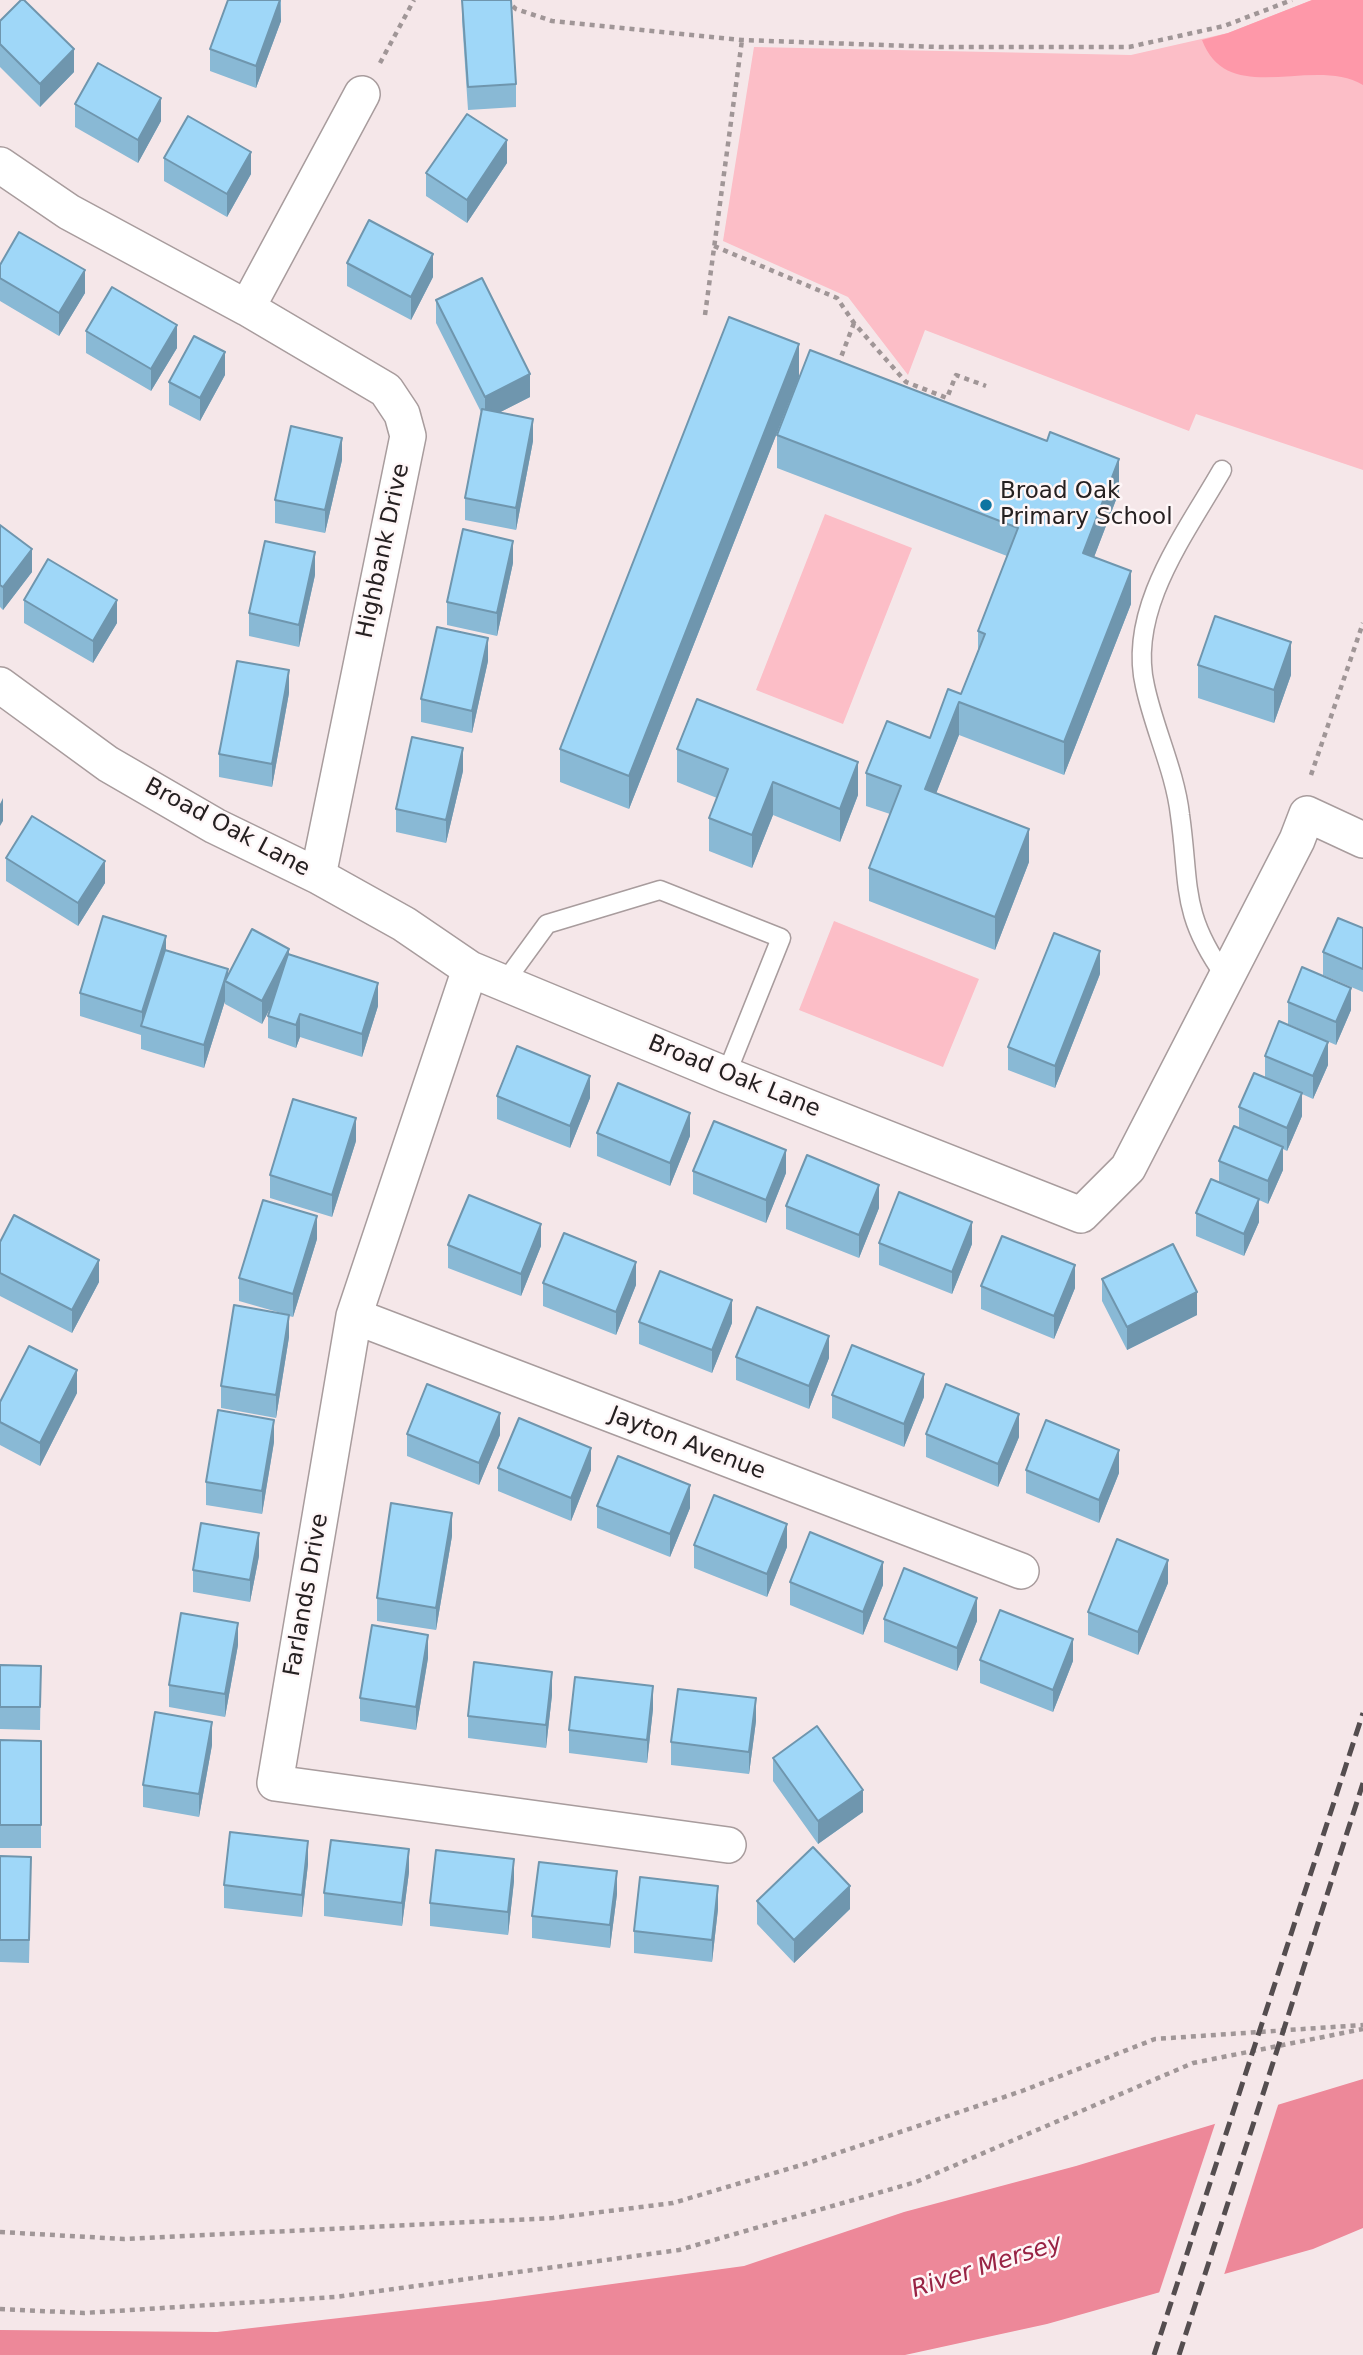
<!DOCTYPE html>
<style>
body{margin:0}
canvas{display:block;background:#f5e7e9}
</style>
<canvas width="1363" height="2355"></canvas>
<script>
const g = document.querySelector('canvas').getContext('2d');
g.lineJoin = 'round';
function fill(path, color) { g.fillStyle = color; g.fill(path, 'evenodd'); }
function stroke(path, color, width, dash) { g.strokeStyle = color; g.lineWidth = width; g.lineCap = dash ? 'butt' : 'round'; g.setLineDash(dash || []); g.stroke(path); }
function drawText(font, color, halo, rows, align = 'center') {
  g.font = font + ' "DejaVu Sans",sans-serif'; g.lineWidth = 5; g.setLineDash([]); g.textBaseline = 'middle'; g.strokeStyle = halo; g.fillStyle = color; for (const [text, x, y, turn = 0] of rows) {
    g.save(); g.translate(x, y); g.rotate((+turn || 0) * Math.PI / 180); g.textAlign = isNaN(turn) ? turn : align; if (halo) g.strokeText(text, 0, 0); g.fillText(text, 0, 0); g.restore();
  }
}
fill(new Path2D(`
 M1312,0h51v470l-167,-56 -7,17 -264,-101 -17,45 -60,-78 -125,-56 31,-194 377,8 97,-22z
 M825,514l87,34 -69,176 -87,-34z
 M834,921l145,58 -36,88 -144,-57z`), '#fcbec7');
fill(new Path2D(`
 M1312,0h51v85c-50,-30 -135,24 -161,-45l26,-7z`), '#fe98a9');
fill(new Path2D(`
 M1363,2079v149l-50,21 -266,75 -142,31h-905v-25l217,2 271,-31 256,-35 160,-54 172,-46z`), '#ed8899');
fill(new Path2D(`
 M1279,2102l-56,176 -65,18 58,-175z`), '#f5e7e9');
const service = new Path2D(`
 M1222,470c-36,63 -95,139 -77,216 9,43 30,85 35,129 10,70 0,98 45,161
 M504,983l43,-59 113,-34 121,48 -55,137`);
const minor = new Path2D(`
 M0,165l69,47 178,96 139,82 16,24 6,22 -90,440
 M247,308l115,-214
 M0,685l108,79 107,62 103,50 86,48 66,45 256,106 355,140 47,-47 169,-328 10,-26 56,26
 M470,969l-116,347 -79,467 453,62
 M354,1316l667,255`);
stroke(service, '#a89c9d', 21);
stroke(minor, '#a89c9d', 38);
stroke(new Path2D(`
 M505,0l11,9 36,12 190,19 197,7h190l95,-21 68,-26
 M380,63l34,-63
 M714,246l123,52 17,25 52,59 41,16 9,-23 30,11
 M705,315l37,-275
 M838,365l16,-42
 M1311,775l52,-152
 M0,2232l124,7 429,-21 120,-15 135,-40 214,-72 133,-52 208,-14
 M0,2309l84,4 251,-16 344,-47 237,-68 277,-119 170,-34`), '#a09697', 4.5, [5, 5]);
stroke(service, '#fff', 18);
stroke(minor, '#fff', 35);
stroke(new Path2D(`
 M1154,2355l209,-642
 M1179,2355l184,-572`), '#544d4f', 5, [14, 7]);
fill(new Path2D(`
 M281,0v21l-25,67 -46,-17v-22z
 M462,0l54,84v23l-48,3 -6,-90z
 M0,21l74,51 -34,35 -40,-40z
 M75,104l86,17 -23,42 -63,-36z
 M164,158l87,16 -24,43 -63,-36z
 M507,163l-40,60 -41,-27v-23z
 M347,263l86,14 -22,43 -64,-34z
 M0,265l85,28 -26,43 -59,-35z
 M436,300l94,97 -30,15 33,29 -17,89 -51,-10v-22l16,-86 -45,-89z
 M86,331l91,17 -26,43 -65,-38z
 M225,375l-25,46 -31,-16v-23z
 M799,377l-170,432 -69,-27v-33z
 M777,435l342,57 -25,65 37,47 -67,171 -105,-40 -23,58 93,69 -34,88 -126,-49v-33l21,-54 -24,-8v-33l64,-35 31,-44 17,-43v-20l29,-75 -230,-88z
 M342,460l-17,73 -50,-10v-23z
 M0,525l32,47 -29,38 -3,-3z
 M513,563l-16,73 -50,-11v-23z
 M315,575l-16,72 -50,-11v-23z
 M24,600l93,23 -24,40 -69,-40z
 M488,661l-16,72 -51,-11v-23z
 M1198,665l93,10 -17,48 -76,-25z
 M289,693l-17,94 -53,-10v-23z
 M677,749l181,46 -18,47 -67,-27 -21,53 -43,-17v-33l8,-20 -40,-16z
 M463,771l-17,72 -50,-11v-23z
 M6,858l99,25 -27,43 -72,-45z
 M1363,928v64l-40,-17v-23z
 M166,951l62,24 61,-20 89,51 -16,51 -62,-20 -4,11 -28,-10v-22l2,-8 -8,16 -37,-20v-3l-21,67 -63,-19v-14l-61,-19v-23z
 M1100,974l-45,114 -47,-18v-23z
 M1288,1002l63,8 -15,35 -48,-21z
 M1265,1056l63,9 -15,34 -11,-5v22l-15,35 -4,-2v21l-15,34 -9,-4v22l-15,34 -48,-20v-23l23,-31v-21l20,-33v-21l26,-30z
 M497,1096l93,2 -20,50 -73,-29z
 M597,1133l93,3 -20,50 -73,-30z
 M356,1141l-24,76 -62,-19v-23z
 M693,1171l93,2 -20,50 -73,-29z
 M786,1206l93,2 -20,50 -73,-29z
 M317,1239l-24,78 -4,-1v21l-13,81 -55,-10v-22l60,-73 -42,-12v-23z
 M0,1242l99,40 -27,51 -72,-37z
 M879,1243l93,1 -20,50 -73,-29z
 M448,1245l93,1 -20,50 -73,-28z
 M1102,1279l95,36 -70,35 -25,-49z
 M543,1283l93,2 -20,50 -73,-29z
 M981,1286l94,2 -21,51 -73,-30z
 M639,1322l93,1 -20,50 -73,-29z
 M736,1357l93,1 -20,51 -73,-29z
 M77,1393l-37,73 -40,-21v-43z
 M832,1395l92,2 -20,50 -72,-29z
 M407,1434l93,1 -21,50 -72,-29z
 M926,1434l93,3 -21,50 -72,-30z
 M274,1442l-12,72 -56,-9v-23z
 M498,1468l93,2 -20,51 -73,-30z
 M1026,1470l93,3 -20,50 -73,-30z
 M597,1506l93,2 -20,49 -73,-29z
 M452,1536l-16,94 -59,-9v-23z
 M694,1545l93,2 -20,50 -73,-29z
 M259,1556l-9,46 -57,-10v-22z
 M790,1582l93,3 -20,50 -73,-30z
 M1168,1583l-30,72 -50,-20v-23z
 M884,1619l93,2 -20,50 -73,-29z
 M238,1645l-13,72 -56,-10v-22z
 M428,1658l-12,72 -56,-9v-23z
 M980,1660l93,1 -20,51 -73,-29z
 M0,1665l41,1 -1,64 -40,-1z
 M552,1695l-6,53 -78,-10v-22z
 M653,1709l-6,54 -78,-10v-23z
 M756,1721l-7,53 -78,-9v-23z
 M0,1740l41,1v107h-41z
 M212,1745l-13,72 -56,-10v-22z
 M773,1758l90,54 -45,32 -45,-63z
 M0,1856l31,24 -2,83 -29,-1z
 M308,1864l-6,53 -78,-9v-23z
 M409,1872l-7,54 -78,-10v-23z
 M514,1881l-6,54 -78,-9v-23z
 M617,1894l-7,54 -78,-10v-22z
 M757,1901l93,8 -56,54 -37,-39z
 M718,1909l-6,53 -78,-9v-22z`), '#89b9d5');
fill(new Path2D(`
 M280,0l1,21 -25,67v-22z
 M74,49v23l-34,35v-23z
 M161,98v23l-23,42v-23z
 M507,140v23l-40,60v-23z
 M251,152v22l-24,43v-23z
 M433,254v23l-22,43v-23z
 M85,270v23l-26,43v-23z
 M177,325v23l-26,43v-22z
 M799,344v33l-170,432v-33z
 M225,352v23l-25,46v-23z
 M530,374v23l-45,23v-23z
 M533,419v22l-17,89v-22z
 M342,438v22l-17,73v-23z
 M1119,459v33l-36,94v-33z
 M513,541v22l-16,73v-23z
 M32,549v23l-29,38v-23z
 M315,552v23l-16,72v-22z
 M1131,571v33l-67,171v-33z
 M117,600v23l-24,40v-22z
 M488,638v23l-16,72v-22z
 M1291,642v33l-17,48v-33z
 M289,670v23l-17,94v-23z
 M959,702v33l-34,87v-33z
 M463,748v23l-17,72v-23z
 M858,762v33l-18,47v-33z
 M773,782v33l-21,53v-33z
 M3,798v23l-3,5v-22z
 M1029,829v33l-34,88v-33z
 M105,861v22l-27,43v-23z
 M166,936v23l-24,68v-15z
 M289,949v22l-27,53v-23z
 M1100,951v23l-45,114v-22z
 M228,969v14l-3,-2v20l-21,67v-23z
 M378,983v23l-16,51v-23z
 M1351,988v22l-15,35v-23z
 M300,1014v23l-4,11v-23z
 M1328,1042v23l-15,34v-23z
 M590,1076v22l-20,50v-22z
 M1302,1093v23l-15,35v-23z
 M690,1113v23l-20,50v-23z
 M356,1118v23l-24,76v-22z
 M1283,1147v23l-15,34v-23z
 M786,1150v23l-20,50v-23z
 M879,1185v23l-20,50v-23z
 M1259,1199v23l-15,34v-22z
 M317,1216v23l-24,78v-23z
 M972,1222v22l-20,50v-22z
 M541,1224v22l-20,50v-22z
 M99,1260v22l-27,51v-23z
 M636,1262v23l-20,50v-23z
 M1075,1265v23l-21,51v-23z
 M1197,1292v23l-70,35v-23z
 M732,1300v23l-20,50v-23z
 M289,1315v22l-13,81v-23z
 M829,1336v22l-20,51v-23z
 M77,1370v23l-37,73v-23z
 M924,1374v23l-20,50v-23z
 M500,1413v22l-21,50v-22z
 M1019,1414v23l-21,50v-23z
 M274,1420v22l-12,72v-23z
 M591,1448v22l-20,51v-23z
 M1119,1450v23l-20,50v-23z
 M690,1485v23l-20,49v-23z
 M452,1513v23l-16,94v-22z
 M787,1524v23l-20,50v-23z
 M259,1533v23l-9,46v-22z
 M1168,1560v23l-30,72v-23z
 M883,1562v23l-20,50v-23z
 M977,1598v23l-20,50v-23z
 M238,1623v22l-13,72v-23z
 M428,1635v23l-12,72v-23z
 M1073,1639v22l-20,51v-22z
 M552,1672v23l-6,53v-23z
 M653,1686v23l-6,54v-23z
 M756,1698v23l-7,53v-22z
 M212,1722v23l-13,72v-23z
 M863,1790v22l-45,32v-23z
 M308,1841v23l-6,53v-22z
 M409,1849v23l-7,54v-23z
 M514,1859v22l-6,54v-23z
 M617,1871v23l-7,54v-23z
 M718,1886v23l-6,53v-22z
 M850,1886v23l-56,54v-23z`), '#6f96ae');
const building = new Path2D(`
 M21,0h3l50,49 -34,35 -40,-40v-23z
 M228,0h52l-24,66 -46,-17z
 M462,0h49l5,84 -48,3z
 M98,63l63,35 -23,42 -63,-36z
 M467,114l40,26 -40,60 -41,-27z
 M188,116l63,36 -24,42 -63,-36z
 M369,220l64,34 -22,43 -64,-34z
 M19,232l66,38 -26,43 -59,-35v-13z
 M482,278l48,96 -45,23 -49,-97z
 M112,287l65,38 -26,44 -65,-38z
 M729,317l70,27 -170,432 -69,-27z
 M194,336l31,16 -25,46 -31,-16z
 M810,350l237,91 3,-9 69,27 -36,94 48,18 -67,171 -105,-40 -34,87 104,40 -34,88 -126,-49 32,-82 -35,-13 21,-52 43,17 18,-49 13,5 24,-60 -7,-3 40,-103 -241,-93z
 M482,409l51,10 -17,89 -51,-10z
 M291,426l51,12 -17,72 -50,-10z
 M0,525l32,24 -29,38 -3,-2z
 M463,529l50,12 -16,72 -50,-11z
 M265,541l50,11 -16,73 -50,-12z
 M48,559l69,41 -24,41 -69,-41z
 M1215,616l76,26 -17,48 -76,-25z
 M437,627l51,11 -16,73 -51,-12z
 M237,661l52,9 -17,94 -53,-10z
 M697,699l161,63 -18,47 -67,-27 -21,53 -43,-17 19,-49 -51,-20z
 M412,737l51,11 -17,72 -50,-11z
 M32,816l73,45 -27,42 -72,-45z
 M103,916l63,20 -24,76 -62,-19z
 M1338,918l25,10v41l-40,-17z
 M252,929l37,20 -27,52 -37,-20z
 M1054,933l46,18 -45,115 -47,-19z
 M165,950l63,19 -24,76 -63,-19z
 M288,954l90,29 -16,51 -62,-20 -4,11 -28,-9z
 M1302,967l49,21 -15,34 -48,-20z
 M1279,1021l49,21 -15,34 -48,-20z
 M517,1046l73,30 -20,50 -73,-30z
 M1254,1073l48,20 -15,35 -48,-21z
 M618,1083l72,30 -20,50 -73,-30z
 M293,1099l63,19 -24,77 -62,-20z
 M714,1121l72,29 -20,50 -73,-29z
 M1234,1126l49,21 -15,34 -49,-20z
 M807,1155l72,30 -20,50 -73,-29z
 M1211,1179l48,20 -15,35 -48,-21z
 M899,1192l73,30 -20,50 -73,-29z
 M469,1195l72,29 -20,50 -73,-29z
 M263,1200l54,16 -24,78 -54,-16z
 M14,1215l85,45 -27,50 -72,-37v-31z
 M564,1233l72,29 -20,50 -73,-29z
 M1002,1236l73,29 -21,51 -73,-30z
 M1173,1244l24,48 -70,35 -25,-48z
 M660,1271l72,29 -20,50 -73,-28z
 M234,1305l55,10 -13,80 -55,-9z
 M757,1307l72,29 -20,50 -73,-29z
 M852,1345l72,29 -20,50 -72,-29z
 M29,1346l48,24 -37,73 -40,-21v-20z
 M427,1384l73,29 -21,50 -72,-29z
 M946,1384l73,30 -21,50 -72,-30z
 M218,1410l56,10 -12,71 -56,-9z
 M519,1418l72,30 -20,50 -73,-30z
 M1046,1420l73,30 -20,50 -73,-30z
 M618,1456l72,29 -20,49 -73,-28z
 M714,1495l73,29 -20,50 -73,-29z
 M391,1503l61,10 -16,95 -59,-10z
 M201,1523l58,10 -9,47 -57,-10z
 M810,1532l73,30 -20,50 -73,-30z
 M1117,1539l51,21 -30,72 -50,-20z
 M904,1568l73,30 -20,50 -73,-29z
 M1000,1610l73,29 -20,51 -73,-30z
 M181,1613l57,10 -13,71 -56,-9z
 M372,1625l56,10 -12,72 -56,-9z
 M474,1662l78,10 -6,53 -78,-9z
 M0,1665l41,1 -1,41h-40z
 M575,1677l78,9 -6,54 -78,-10z
 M678,1689l78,9 -7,54 -78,-10z
 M155,1712l57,10 -13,72 -56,-9z
 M817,1726l46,64 -45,31 -45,-63z
 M0,1740l41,1v84h-41z
 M230,1832l78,9 -6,54 -78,-10z
 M331,1840l78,9 -7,54 -78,-10z
 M813,1847l37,39 -56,54 -37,-39z
 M436,1850l78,9 -6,53 -78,-9z
 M0,1856l31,1 -2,83h-29z
 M539,1862l78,9 -7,54 -78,-9z
 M640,1877l78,9 -6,54 -78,-9z`);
fill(building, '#9fd7f8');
stroke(building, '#6f96ae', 2);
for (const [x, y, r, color] of [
 [986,505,7,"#0d75a1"]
]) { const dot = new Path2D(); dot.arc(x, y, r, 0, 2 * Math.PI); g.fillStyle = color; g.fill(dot); stroke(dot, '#fef6f7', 2.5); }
drawText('23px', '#252021', '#fef6f7', [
 ["Broad Oak",1000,492],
 ["Primary School",1000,518]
], 'left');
drawText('23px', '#252021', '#fef6f7', [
 ["Highbank Drive",384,551,-78],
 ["Broad Oak Lane",227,828,28],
 ["Broad Oak Lane",734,1077,22],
 ["Jayton Avenue",687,1444,21],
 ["Farlands Drive",307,1595,-80]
]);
drawText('italic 24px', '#982344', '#fef6f7', [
 ["River Mersey",987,2267,-18]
]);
</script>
